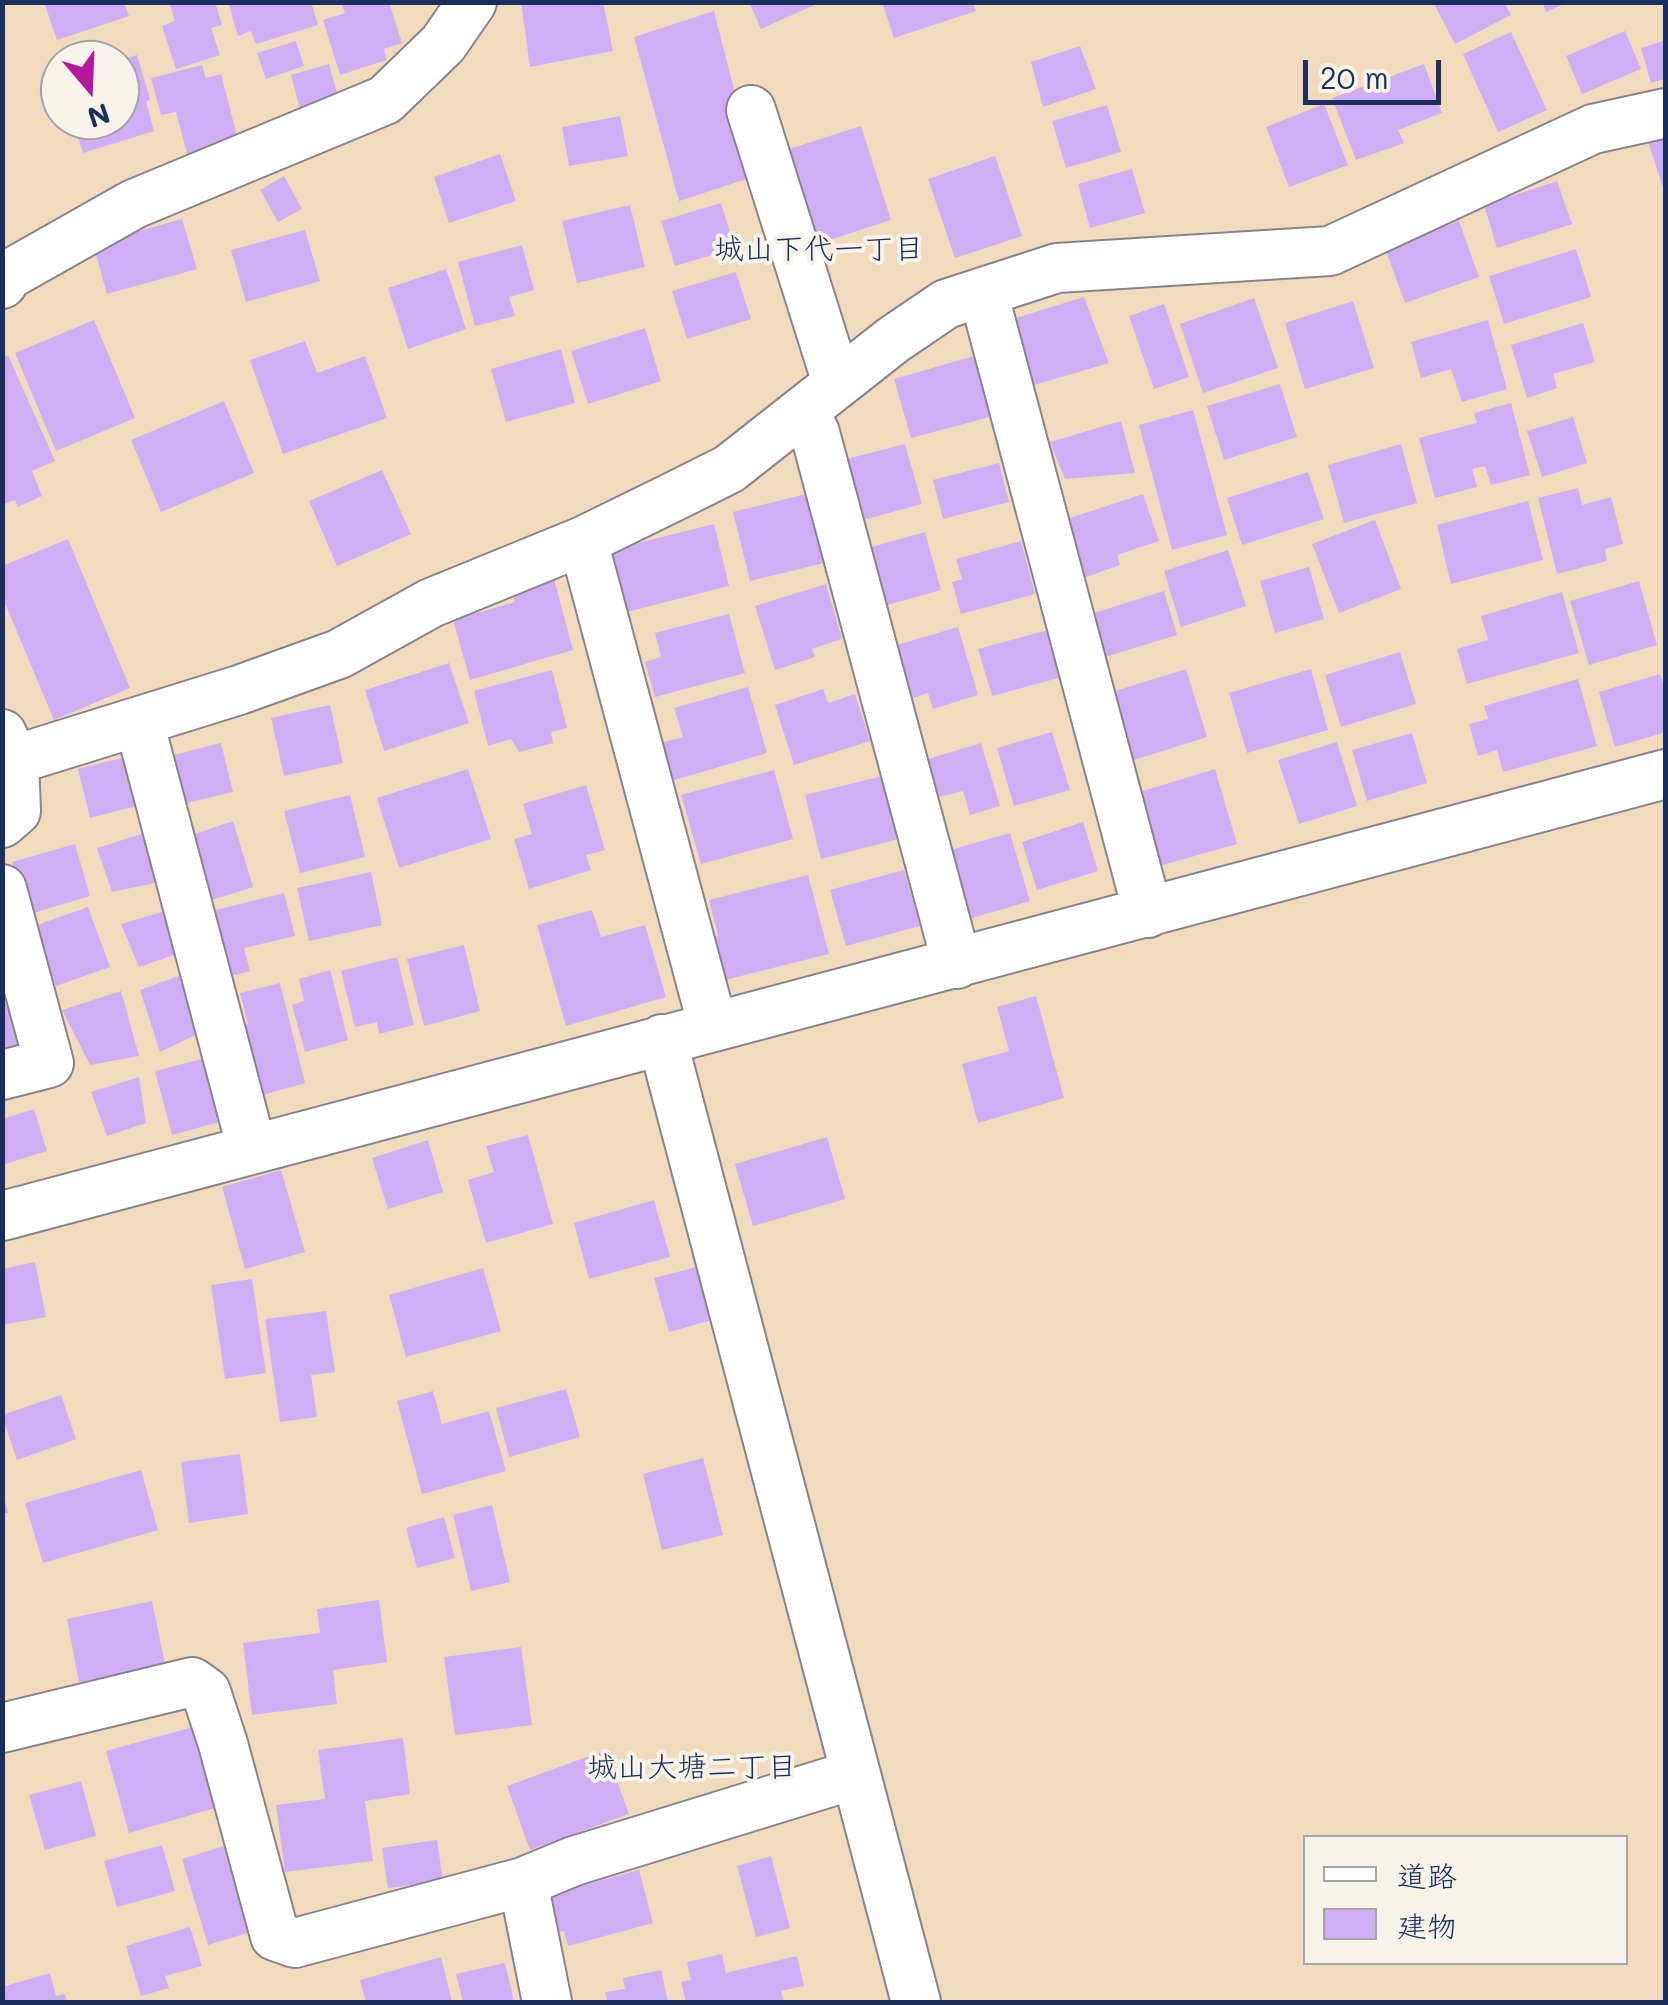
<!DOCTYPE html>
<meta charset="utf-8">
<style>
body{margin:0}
#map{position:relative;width:1668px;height:2005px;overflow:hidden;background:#f2dbbc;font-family:Mali,"Klee One",sans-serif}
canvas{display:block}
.frame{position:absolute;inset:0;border:5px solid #1b2f5e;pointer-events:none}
.legend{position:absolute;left:1303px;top:1835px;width:325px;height:130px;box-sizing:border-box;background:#f7f3e8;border:2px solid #9fa5b1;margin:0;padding:12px 18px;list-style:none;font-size:30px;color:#1b2f5e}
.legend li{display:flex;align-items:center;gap:20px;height:50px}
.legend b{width:50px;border:2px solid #9fa5b1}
.north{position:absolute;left:40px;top:40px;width:100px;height:100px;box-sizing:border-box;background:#f7f3e8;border:2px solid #9fa5b1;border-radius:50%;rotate:161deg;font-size:28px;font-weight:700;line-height:40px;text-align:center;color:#1b2f5e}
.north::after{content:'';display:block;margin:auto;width:35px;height:45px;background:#b5179e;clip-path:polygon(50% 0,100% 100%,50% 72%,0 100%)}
.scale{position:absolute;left:1303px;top:60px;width:138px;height:45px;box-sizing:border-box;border:5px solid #1b2f5e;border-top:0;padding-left:12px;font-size:30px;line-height:35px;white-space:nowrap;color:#1b2f5e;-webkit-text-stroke:8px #f7f3e8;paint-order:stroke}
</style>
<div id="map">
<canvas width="1668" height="2005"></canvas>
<div class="frame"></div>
<ul class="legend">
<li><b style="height:12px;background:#fff"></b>道路</li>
<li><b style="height:28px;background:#cfaef5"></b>建物</li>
</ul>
<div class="north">N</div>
<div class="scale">20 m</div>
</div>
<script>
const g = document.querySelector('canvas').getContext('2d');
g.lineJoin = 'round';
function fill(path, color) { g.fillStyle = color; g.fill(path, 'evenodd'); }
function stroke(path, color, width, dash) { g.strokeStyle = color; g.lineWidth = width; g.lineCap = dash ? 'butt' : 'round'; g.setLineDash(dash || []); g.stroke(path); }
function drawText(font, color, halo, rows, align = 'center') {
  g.font = font + ' Mali,"Klee One",sans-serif'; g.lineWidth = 8; g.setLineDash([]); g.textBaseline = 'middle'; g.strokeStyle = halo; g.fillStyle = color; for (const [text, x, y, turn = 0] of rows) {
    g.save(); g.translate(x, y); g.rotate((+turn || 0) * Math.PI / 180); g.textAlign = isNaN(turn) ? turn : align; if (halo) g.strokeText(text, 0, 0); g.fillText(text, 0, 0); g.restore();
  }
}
fill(new Path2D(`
 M44,2h80l5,14 -72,24z
 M169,2h46l7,23 -11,3 9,27 -44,14 -14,-43 13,-5z
 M228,2h83l7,23 -62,19 -5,-13 -13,5z
 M341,2h48l13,41 -18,6 3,11 -47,15 -17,-55 22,-7z
 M521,2h82l10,49 -83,16z
 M749,2h72l-60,27z
 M882,2h91l3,9 -82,27z
 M1433,2h71l7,13 -56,29z
 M1542,2h27l-23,10z
 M714,11l42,165 -77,25 -45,-164z
 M1625,31l16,38 -59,25 -16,-38z
 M1511,32l36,78 -49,22 -35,-78z
 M1666,40v39l-15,4 -10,-35z
 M296,41l8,25 -38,13 -9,-26z
 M1080,46l16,43 -53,18 -12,-45z
 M137,55l13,44 -4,3 8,29 -71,22 -10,-33h47v-60z
 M329,64l13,47 -39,10 -12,-46z
 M1424,64l18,49 -44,17 6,13 -48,17 -24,-62z
 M202,65l4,13 15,-4 18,70 -51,13 -12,-45 -15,3 -10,-37z
 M1324,104l24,61 -59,22 -23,-60z
 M1107,105l14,47 -55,16 -14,-47z
 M620,116l8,40 -59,10 -7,-39z
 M861,126l30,94 -77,25 -31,-94z
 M1666,132v62h-1l-18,-56z
 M500,154l16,47 -67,22 -15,-46z
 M995,156l27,80 -67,22 -27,-79z
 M1132,169l13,44 -55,15 -12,-44z
 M284,176l18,33 -24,13 -18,-32z
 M1557,181l15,43 -75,24 -13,-43z
 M721,203l14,45 -60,18 -14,-45z
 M630,205l15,62 -68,16 -15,-62z
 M182,219l15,50 -90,25 -14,-50z
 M1459,221l20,56 -74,26 -20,-55z
 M305,230l15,51 -74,21 -15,-52z
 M522,245l12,45 -25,7 6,19 -40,10 -17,-64z
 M1576,249l15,48 -87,27 -15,-48z
 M446,269l20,60 -58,20 -20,-61z
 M736,272l15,47 -64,20 -15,-48z
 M1084,297l25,66 -75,22 -28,-64z
 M1254,298l24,70 -75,25 -23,-69z
 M1353,301l21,67 -69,21 -20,-66z
 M1164,304l25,73 -35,12 -25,-73z
 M94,320l41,98 -79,33 -41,-98z
 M1488,320l19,69 -45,13 -11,-33 -30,9 -10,-36z
 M1583,323l12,39 -42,12 4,14 -30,10 -16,-53z
 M645,328l16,53 -73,23 -17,-53z
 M305,341l12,32 48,-17 22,62 -104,36 -33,-94z
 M561,349l14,54 -69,19 -15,-53z
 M8,355l47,106 -23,10 10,25 -24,11 -3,-7 -13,5v-147z
 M974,356l16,61 -79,21 -17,-59z
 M1280,384l17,53 -73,23 -17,-54z
 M224,401l30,72 -93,39 -30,-72z
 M1511,403l19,72 -39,10 -6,-19 -13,3 5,18 -42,11 -16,-60 58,-15 -3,-10z
 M1193,410l34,125 -55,15 -33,-125z
 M1573,417l14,46 -45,14 -15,-46z
 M1121,421l14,52 -70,6 -15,-37z
 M905,444l17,60 -67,18 -16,-61z
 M1401,444l16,59 -73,20 -16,-58z
 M999,463l10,39 -66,17 -10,-39z
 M382,470l29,64 -74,32 -28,-65z
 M1308,472l16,47 -82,26 -15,-47z
 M1578,488l4,17 29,-8 12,47 -18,5 2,12 -50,13 -19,-76z
 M806,494l18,69 -74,18 -17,-69z
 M1143,494l16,47 -42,14 3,10 -42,15 -20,-58z
 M1528,501l15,59 -92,24 -14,-59z
 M1375,520l26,69 -62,24 -27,-69z
 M714,524l15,62 -110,28 -16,-62z
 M925,532l16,58 -64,18 -16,-58z
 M68,539l62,149 -76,32 -52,-124v-30z
 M1021,541l14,53 -74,20 -9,-32 10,-3 -6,-20z
 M1228,550l18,56 -65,21 -17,-56z
 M1309,567l15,52 -49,14 -15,-52z
 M554,579l19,71 -103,30 -17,-60 62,-18 -4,-12z
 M1639,581l18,64 -68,20 -19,-64z
 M826,584l16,55 -30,10 3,8 -40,13 -20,-64z
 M1164,591l13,44 -72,22 -14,-43z
 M1562,592l17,61 -112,31 -10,-35 31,-9 -7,-24z
 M729,614l16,59 -90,24 -10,-35 16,-5 -6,-24z
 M958,627l20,68 -45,14 -5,-16 -15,5 -16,-53z
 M1048,630l14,47 -70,19 -14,-47z
 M1400,652l16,52 -75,23 -16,-52z
 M449,663l20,60 -85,28 -19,-61z
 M1186,669l21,68 -76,24 -22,-68z
 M1311,669l17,61 -81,23 -18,-60z
 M552,670l15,58 -16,4 2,11 -34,9 -8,-13 -23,7 -14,-55z
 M1660,674l6,18v40l-51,15 -16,-55z
 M1578,679l19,67 -94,26 -6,-22 -19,6 -9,-32 19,-5 -4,-13z
 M748,687l19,66 -96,28 -10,-38 22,-6 -9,-29z
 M823,689l5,14 27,-9 15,47 -76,24 -19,-60z
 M330,705l13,58 -59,13 -13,-58z
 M1052,732l18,58 -56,16 -17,-58z
 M1412,733l15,50 -60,18 -15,-51z
 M1337,742l20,64 -58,18 -21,-64z
 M221,743l12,49 -54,13 -13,-48z
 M981,743l19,63 -30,9 -7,-24 -24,6 -11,-38z
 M125,757l12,49 -47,12 -12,-49z
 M468,769l23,70 -92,29 -22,-70z
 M1215,769l22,75 -85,24 -22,-73z
 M774,770l19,69 -92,25 -20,-69z
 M883,776l16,63 -78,20 -16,-64z
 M586,785l19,65 -19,5 5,15 -62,19 -15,-50 18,-5 -9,-30z
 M350,795l15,62 -65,16 -16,-62z
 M233,821l20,66 -44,14 -20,-65z
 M1083,822l15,49 -61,19 -15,-48z
 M154,830l10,51 -52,11 -15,-44z
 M1010,833l20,68 -68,20 -19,-69z
 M75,844l15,52 -63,19 -15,-53z
 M904,870l16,56 -74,20 -16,-56z
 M371,872l11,53 -73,16 -12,-53z
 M808,875l21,79 -112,28 -11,-42 12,-4 -9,-36z
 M284,893l11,43 -51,12 6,23 -35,9 -15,-66z
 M88,907l22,60 -54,19 -22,-60z
 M172,909l11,43 -44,15 -18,-43z
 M592,910l9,27 44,-12 21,72 -100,29 -29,-101z
 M464,945l16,66 -56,15 -17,-67z
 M397,957l17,68 -35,9 -2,-12 -22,5 -14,-56z
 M330,970l18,70 -43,12 -13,-47 12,-4 -5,-22z
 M187,973l13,60 -40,19 -20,-62z
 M280,983l25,100 -42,12 -5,-19 -10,2 -13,-50 13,-4 -8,-31z
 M121,991l18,65 -49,9 -28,-55z
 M2,994l23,58 -23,6z
 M1036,996l28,102 -86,25 -16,-59 47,-13 -12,-44z
 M205,1058l18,63 -51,14 -17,-64z
 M139,1077l7,46 -39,13 -16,-44z
 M34,1109l13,42 -45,14v-46z
 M528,1135l25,89 -67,19 -18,-63 26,-8 -8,-26z
 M827,1137l18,62 -92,27 -18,-62z
 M428,1140l15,52 -55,17 -16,-51z
 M281,1170l24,82 -60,17 -23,-82z
 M654,1200l16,57 -81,22 -15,-56z
 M35,1262l11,55 -44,8v-56z
 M697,1267l15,53 -43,12 -15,-54z
 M483,1268l18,63 -95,26 -17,-62z
 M252,1279l14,94 -41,6 -14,-94z
 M326,1311l9,61 -24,3 6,42 -37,5 -15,-103z
 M566,1389l14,48 -71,20 -13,-49z
 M433,1391l9,33 47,-13 17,60 -84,23 -25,-93z
 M61,1395l15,44 -59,21 -15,-45z
 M240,1454l8,60 -59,9 -8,-61z
 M703,1458l20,77 -61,15 -19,-76z
 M141,1470l17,60 -115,33 -18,-60z
 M2,1489l6,24h-6z
 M492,1505l18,77 -39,9 -18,-76z
 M444,1517l11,41 -38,10 -11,-40z
 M379,1600l8,62 -54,8 4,34 -85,11 -9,-72 77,-10 -3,-24z
 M152,1601l13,63 -86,18 -12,-63z
 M521,1647l11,78 -77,10 -11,-78z
 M193,1727l22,81 -86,25 -23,-82z
 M403,1738l7,56 -45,7 8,60 -88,11 -9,-67 49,-6 -7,-49z
 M606,1750l23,64 -99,36 -23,-64z
 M81,1781l15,55 -51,14 -16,-55z
 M437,1840l6,41 -55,7 -6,-40z
 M162,1845l13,46 -58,16 -13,-46z
 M227,1845l27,86 -46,14 -26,-86z
 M771,1856l19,72 -34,9 -19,-71z
 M639,1870l14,53 -85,23 -4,-15 -12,2 -9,-37z
 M190,1927l12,39 -37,10 4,12 -28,8 -15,-50z
 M722,1954l4,19 71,-17 7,30 -23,5 3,11h-98l-5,-20 10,-2 -4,-18z
 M441,1957l11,45h-86l-6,-22z
 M505,1963l9,39h-51l-7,-28z
 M661,1970l7,32h-60l-3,-10 20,-3 -2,-11z
 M50,1973l6,23 9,-2 2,8h-62l-3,-15z`), '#cfaef5');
const minor = new Path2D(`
 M751,110l86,273
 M2,284l6,-9 126,-71 251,-104 58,-56 29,-42
 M983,292l165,621
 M804,411l11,22 142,531
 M583,541l130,486
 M139,722l113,427
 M2,734l12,26 2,51 -14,12
 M14,760l225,-70 100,-36 92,-51 152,-62 94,-46 52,-26 164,-129 53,-36 111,-36 273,-17 263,-122 73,-16
 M2,889l47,174 -47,12
 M662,1039l254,963
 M2,1216l1664,-442
 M2,1728l190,-46 14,10 17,52 52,192 20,7 228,-61 51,-21 282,-87
 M523,1882l24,120`);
stroke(minor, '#86858d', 52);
stroke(minor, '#fff', 48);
drawText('30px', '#1b2f5e', '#f7f3e8', [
 ["城山下代一丁目",819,250],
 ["城山大塘二丁目",692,1768]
]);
</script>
